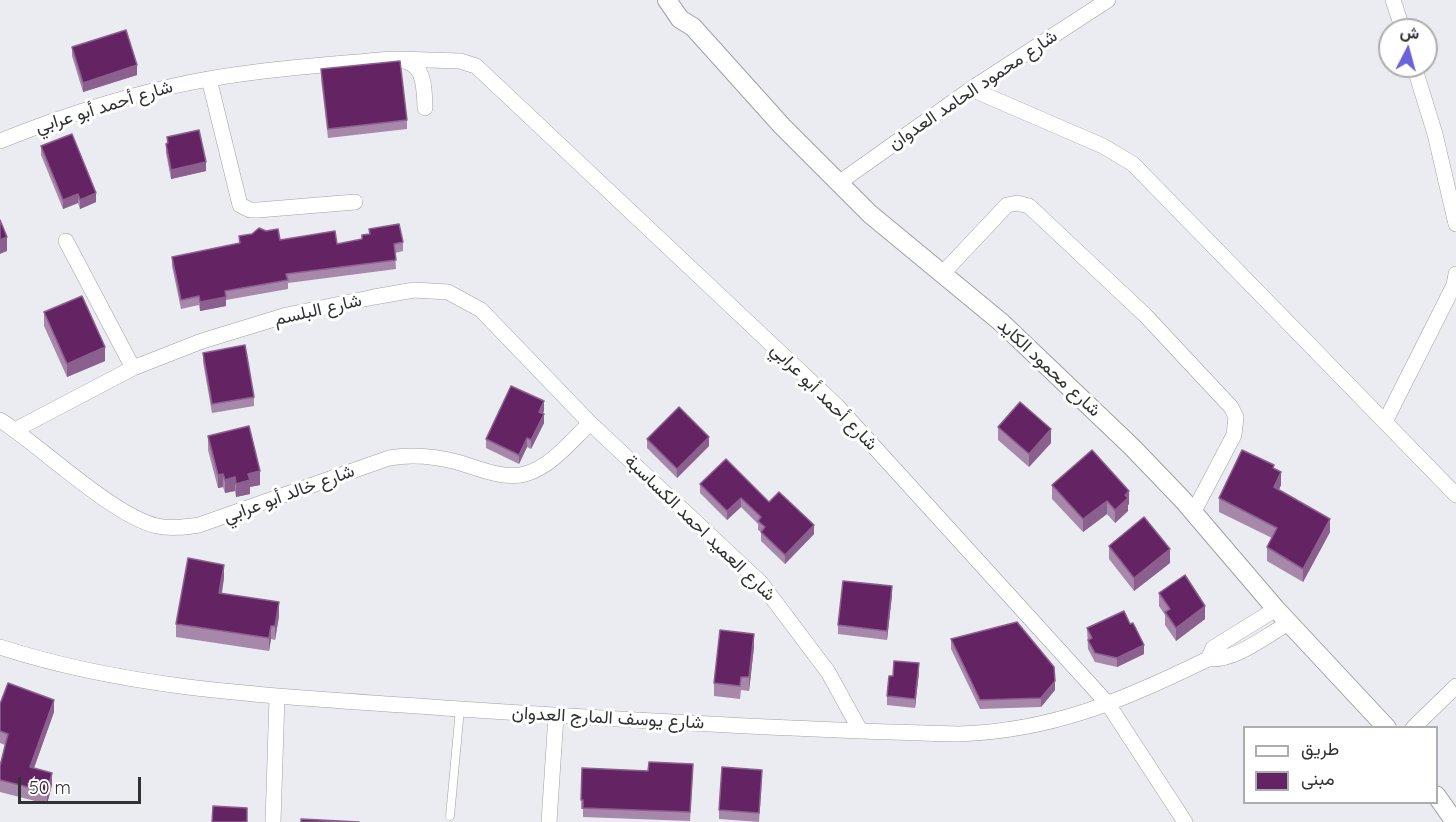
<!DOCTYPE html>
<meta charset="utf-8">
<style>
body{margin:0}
#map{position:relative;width:1456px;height:822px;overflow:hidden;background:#eaecf1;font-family:Quicksand,Vazirmatn,sans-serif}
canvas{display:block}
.legend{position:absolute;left:1243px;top:726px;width:195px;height:78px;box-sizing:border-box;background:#fff;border:2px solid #acadad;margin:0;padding:8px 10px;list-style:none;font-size:18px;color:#303133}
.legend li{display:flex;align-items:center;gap:12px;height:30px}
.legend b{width:30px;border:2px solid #acadad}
.north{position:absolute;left:1378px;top:18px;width:60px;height:60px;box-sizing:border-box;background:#fff;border:2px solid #acadad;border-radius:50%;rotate:6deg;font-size:16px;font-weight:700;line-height:24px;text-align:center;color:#303133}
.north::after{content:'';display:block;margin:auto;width:21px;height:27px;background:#6a61db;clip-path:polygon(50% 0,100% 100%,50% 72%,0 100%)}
.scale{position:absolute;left:18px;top:777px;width:123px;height:27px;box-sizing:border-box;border:3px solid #303133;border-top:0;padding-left:8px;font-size:18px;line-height:21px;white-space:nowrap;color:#303133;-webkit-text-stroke:4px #fff;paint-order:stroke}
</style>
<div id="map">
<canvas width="1456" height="822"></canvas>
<ul class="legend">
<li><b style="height:8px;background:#fff"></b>طريق</li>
<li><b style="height:16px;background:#642464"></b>مبنى</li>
</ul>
<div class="north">ش</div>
<div class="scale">50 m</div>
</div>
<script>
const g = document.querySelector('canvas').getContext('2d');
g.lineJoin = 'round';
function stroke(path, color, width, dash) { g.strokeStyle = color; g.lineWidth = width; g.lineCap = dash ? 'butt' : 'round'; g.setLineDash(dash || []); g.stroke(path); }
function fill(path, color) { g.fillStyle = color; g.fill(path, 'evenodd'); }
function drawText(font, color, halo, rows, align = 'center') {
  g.font = font + ' Quicksand,Vazirmatn,sans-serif'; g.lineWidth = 6; g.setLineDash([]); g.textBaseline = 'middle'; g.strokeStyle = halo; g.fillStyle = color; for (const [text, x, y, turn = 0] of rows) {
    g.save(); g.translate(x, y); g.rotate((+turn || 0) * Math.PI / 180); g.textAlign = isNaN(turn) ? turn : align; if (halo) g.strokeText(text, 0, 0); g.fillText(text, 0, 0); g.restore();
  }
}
const service = new Path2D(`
 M450,816l10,-107`);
const minor = new Path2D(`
 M1393,0l10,30
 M398,59l62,2 16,5 361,340 271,298 77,118
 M1414,66l21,68 21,90
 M209,79l31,126 10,5h8l97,-8
 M971,89l132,57 30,18 252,258
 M0,141c55,-22 112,-41 169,-54 72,-17 148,-21 222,-28 33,1 33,21 34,49
 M840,182l131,-93 137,-89
 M66,241l67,127
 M942,274l65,-69 10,-2 12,3 116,109 86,92 5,10 -2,18 -41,78
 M1456,274l-2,11 -69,137 71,73
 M0,420c42,27 113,96 157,106 14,3 28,1 42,-1l190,-67c23,-4 45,-2 68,4 21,6 47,18 68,12 26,-7 46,-33 65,-51
 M15,430l118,-62 69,-27 85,-26 87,-18 40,-7 34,2 33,18 109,113 171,160 67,89 32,58
 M0,647c148,48 306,50 460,62 165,11 332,21 498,25 95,-3 166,-34 250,-75 28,2 57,-23 81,-36
 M1208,659l5,-11 63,-39
 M1413,728l43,-42
 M273,822l4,-125
 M549,822l7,-106`);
const tertiary = new Path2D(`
 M667,0l13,19 13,8 89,99 88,88 132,109 130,124 50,52 94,110 111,119
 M1436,795l19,27`);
stroke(service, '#9fa1a6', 9);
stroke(minor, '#9fa1a6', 16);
stroke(tertiary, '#9fa1a6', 20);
stroke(service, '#fff', 8);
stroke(minor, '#fff', 15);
stroke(tertiary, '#fff', 18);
fill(new Path2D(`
 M72,47l65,28 -54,17 -11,-36z
 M321,69l86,51v9l-79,9 -7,-59z
 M167,137l39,34 -35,8 -5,-26v-9l1,-1z
 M41,146l55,56 -16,7 -2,-6 -15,6 -22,-54z
 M369,229l34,13v9l-8,2 1,16 -108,14v6l-62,11v6l-26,5 -1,-6 -18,4 -9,-43v-9l67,-14v-7l98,8 25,-5v-4l7,-1z
 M44,312l61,49 -38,16 -23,-51z
 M203,353l51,44v9l-42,7 -9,-51z
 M544,411l-1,2 1,10 -13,26 -4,-2 -8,17 -33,-16v-9z
 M998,427l53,16 -22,24 -31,-27z
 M208,436l52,49 -10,2v7l-14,3 -1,-6 -10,2 -2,-6 -5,1 -10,-38z
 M647,439l62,7 -32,32 -30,-30z
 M1274,469l7,16 -2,5 51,42 -27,50 -36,-21v-14l5,-9 -53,-26v-14z
 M700,484l69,18 45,32 -29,30 -24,-23v-9l-3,-2v-6l-17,-17 -14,13 -27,-27z
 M1052,485l77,19 -1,1v6l-13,12 -8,-9 -24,18 -31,-33z
 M1109,546l61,17 -36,28 -25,-32z
 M224,578l-2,16 57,22 -4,24 -4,-1 -2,12 -93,-14v-13z
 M1159,593l46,26 -29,22 -11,-16v-10l-6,-9z
 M892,595l-5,45 -49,-6v-9z
 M1087,628l57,26 -27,13 -22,-5 -7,-13z
 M951,639l104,51 -14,17 -61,2 -29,-60z
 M754,647l-5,44 -8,-1 -1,9 -26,-3v-13z
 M919,672l-4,36 -28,-3v-9l6,-20z
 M0,704l54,8 -20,56 18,17 -5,19 -47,-12v-26l5,-21 -5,-2z
 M582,768l111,5 -3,48 -107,-4v-8h-2z
 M762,779l-3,43 -40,-3v-9z`), '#a788aa');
fill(new Path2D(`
 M137,65v10l-54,17v-9z
 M206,162v9l-35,8v-9z
 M96,193v9l-16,7v-9z
 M78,194v9l-15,6v-9z
 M7,237v14l-7,3v-14z
 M226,297v9l-26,5v-9z
 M105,347v14l-38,16v-13z
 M544,401v10l-5,10v-9z
 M544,414v9l-13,26v-9z
 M1051,429v14l-22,24v-13z
 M709,437v9l-32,32v-9z
 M527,438v9l-8,17v-9z
 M260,471v14l-10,2v7l-14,3v-13l12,-10z
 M1281,472v13l-7,15v-13z
 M223,474v13l-5,1v-13z
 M235,477v14l-10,2v-13z
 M1129,491v13l-1,1v6l-13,12v-13l10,-15z
 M741,498v9l-14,13v-9z
 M1107,501v13l-24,18v-13z
 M1330,519v13l-27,50v-13z
 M814,525v9l-29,30v-9z
 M1170,549v14l-36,28v-13z
 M224,565v13l-5,29v-14z
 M892,586v9l-5,45v-9z
 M279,602v14l-4,24v-14z
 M1205,606v13l-29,22v-13z
 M271,626v13l-2,12v-13z
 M754,634v13l-5,44v-14z
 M1144,645v9l-27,13v-9z
 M919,663v9l-4,36v-9z
 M1055,681v9l-14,17v-9z
 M54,700v12l-24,67v-12z
 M52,773v12l-5,19v-12z`), '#8c608e');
const building = new Path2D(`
 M126,30l11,35 -54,18 -11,-36z
 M400,61l7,59 -79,9 -7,-60z
 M199,130l7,32 -35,8 -5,-26 2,-1 -1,-6z
 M72,134l24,59 -16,7 -2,-6 -15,6 -22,-54z
 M0,220l7,17 -7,3z
 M399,224l4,18 -9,2 2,16 -110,14 2,6 -63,11 1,6 -26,5 -1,-6 -18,4 -9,-43 68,-14 -1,-7 13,-2 7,-6 7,3 12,-2 2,11 55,-9 2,13 25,-5v-4l8,-1 -1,-5z
 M82,296l23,51 -38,17 -23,-52z
 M245,345l9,52 -42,7 -9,-51z
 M511,386l33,15 -5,11 5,2 -13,26 -4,-2 -8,17 -33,-16z
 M1020,402l31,27 -22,25 -31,-27z
 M679,407l30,30 -32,32 -30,-30z
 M249,426l11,45 -12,3 2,6 -14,4 -1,-7 -10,3 -2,-6 -5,1 -10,-39z
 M1092,450l37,41 -4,4 3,3 -13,12 -8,-9 -24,18 -31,-34z
 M1242,450l32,15 -1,3 8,4 -7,15 56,32 -27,50 -36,-22 10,-19 -58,-30z
 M726,459l43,43 10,-10 35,33 -29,30 -24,-23 4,-5 -7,-6 3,-4 -20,-19 -14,13 -27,-27z
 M1144,517l26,32 -36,29 -25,-32z
 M188,558l36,7 -5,28 60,9 -4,24h-4l-2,12 -93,-14z
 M1185,575l20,31 -29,22 -11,-16 5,-3 -11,-16z
 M843,581l49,5 -5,45 -49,-6z
 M1124,611l6,13 3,-1 11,22 -27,13 -22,-5 -7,-13 4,-2 -5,-10z
 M1017,622l37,45 1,14 -14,17 -61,2 -29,-61z
 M720,630l34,4 -5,43h-8l-1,9 -26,-3z
 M894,661l25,2 -4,36 -28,-3 2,-20h4z
 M8,683l46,17 -24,67 22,6 -5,19 -47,-12v-14l8,-32 -8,-3v-27z
 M649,762l44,2 -3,48 -107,-4v-8h-2l1,-32 66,3z
 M722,767l40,3 -3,43 -40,-3z
 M213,806l34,2v14h-35z
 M301,819l58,3h-58z`);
fill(building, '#642464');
stroke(building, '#8c608e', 1.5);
drawText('18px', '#303133', '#fff', [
 ["شارع محمود الحامد العدوان",973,90,-34],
 ["شارع أحمد أبو عرابي",104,107,-17],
 ["شارع البلسم",318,310,-13],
 ["شارع محمود الكايد",1049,368,43],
 ["شارع أحمد أبو عرابي",824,397,45],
 ["شارع خالد أبو عرابي",289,494,-20],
 ["شارع العميد احمد الكساسبة",700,528,44],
 ["شارع يوسف المارج العدوان",608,718,3]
]);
</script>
